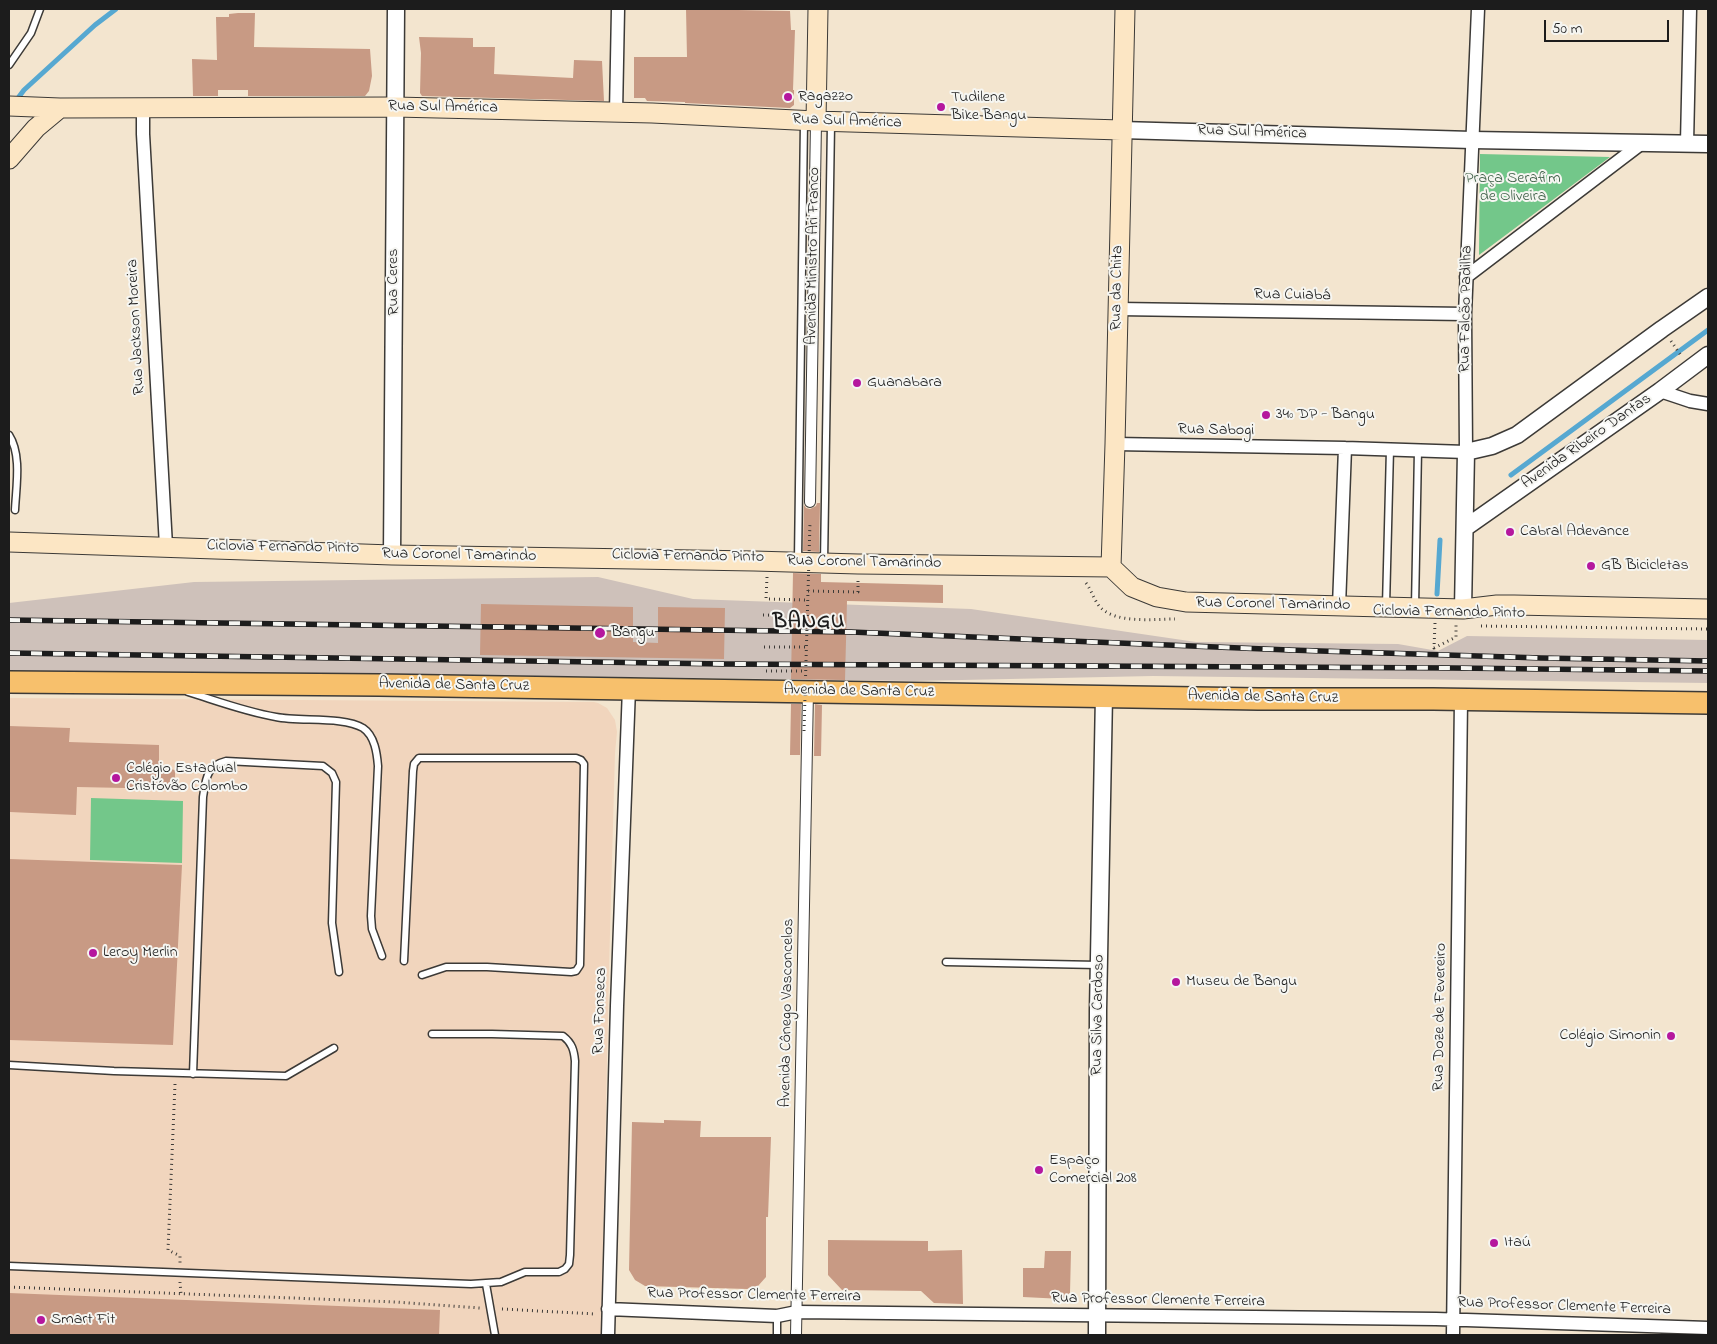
<!DOCTYPE html>
<meta charset="utf-8">
<style>
body{margin:0}
#map{position:relative;width:1717px;height:1344px;overflow:hidden;background:#f3e5cf;font-family:"Indie Flower",sans-serif}
canvas{display:block}
.frame{position:absolute;inset:0;border:10px solid #1c1c1c;pointer-events:none}
.scale{position:absolute;left:1544px;top:20px;width:125px;height:22px;box-sizing:border-box;border:2px solid #1c1c1c;border-top:0;padding-left:6px;font-size:15px;line-height:18px;white-space:nowrap;color:#1c1c1c;-webkit-text-stroke:4px #f6f6f2;paint-order:stroke}
</style>
<div id="map">
<canvas width="1717" height="1344"></canvas>
<div class="frame"></div>
<div class="scale">50 m</div>
</div>
<script>
const g = document.querySelector('canvas').getContext('2d');
g.lineJoin = 'round';
function fill(path, color) { g.fillStyle = color; g.fill(path, 'evenodd'); }
function stroke(path, color, width, dash) { g.strokeStyle = color; g.lineWidth = width; g.lineCap = dash ? 'butt' : 'round'; g.setLineDash(dash || []); g.stroke(path); }
function drawText(font, color, halo, rows, align = 'center') {
  g.font = font + ' "Indie Flower",sans-serif'; g.lineWidth = 4; g.setLineDash([]); g.textBaseline = 'middle'; g.strokeStyle = halo; g.fillStyle = color; for (const [text, x, y, turn = 0] of rows) {
    g.save(); g.translate(x, y); g.rotate((+turn || 0) * Math.PI / 180); g.textAlign = isNaN(turn) ? turn : align; if (halo) g.strokeText(text, 0, 0); g.fillText(text, 0, 0); g.restore();
  }
}
fill(new Path2D(`
 M9,698l585,4 4,1 9,5 8,12 2,12 -2,21 -6,216 -8,366h-592z`), '#f1d5bd');
fill(new Path2D(`
 M598,577l95,22 278,10 225,33 202,2 40,7 29,-15 241,4v43l-555,-7 -239,5 -363,-5 -542,-4v-69l185,-21z`), '#cec1ba');
fill(new Path2D(`
 M1480,154l130,3 -131,98z
 M91,798l92,3 -1,62 -92,-3z`), '#73c78a');
stroke(new Path2D(`
 M15,102l9,-12 71,-65 21,-16
 M1511,475l197,-145
 M1437,594l3,-54`), '#56a8d1', 5);
fill(new Path2D(`
 M686,9l104,2 1,19h4l-2,60h1v15l-4,3 -105,-5v-1l-38,-1 -2,-3h-11v-41h53z
 M238,13h17l-1,34 116,2 2,27 -3,15 -4,5h-117v-6h-30v6h-25l-1,-37 25,1 -1,-43h13v-3z
 M419,37l54,1v9h22l-1,27 79,4 1,-18 28,1 2,40 -182,-5 -2,-3 1,-40z
 M817,503h3l-1,49 -16,-1 1,-46 2,3 4,1 6,-3z
 M793,573l28,1v8l122,3v18l-96,-2 -2,79 -54,-1z
 M481,604l152,3v35l25,1v-36l67,1 -1,51 -244,-4z
 M791,704h10l-1,51h-10z
 M815,704l7,1 -1,51h-7z
 M9,726l61,2 -1,14 90,3v22l16,3v19l-98,-2 -1,28 -66,-3z
 M9,859l173,6 -9,180 -164,-5z
 M664,1120l37,1 -1,16h71l-3,80h-2v60l-8,9 -11,3 -102,-3 -10,-6 -6,-10 3,-148 32,1z
 M828,1240l100,1v10l34,-1 1,54 -29,-1 -13,-12 -79,-1 -14,-15z
 M1045,1251h26l-1,42 -7,6 -40,-2v-29h21z
 M9,1293l431,17 -1,25h-430z`), '#c89a84');
const service = new Path2D(`
 M9,65l22,-32 9,-24
 M9,435c13,20 7,52 6,75
 M798,559l6,-437
 M824,562l7,-438
 M1386,606l4,-157
 M1415,607l3,-157
 M188,692c29,9 58,20 88,25 24,5 67,-1 87,11 12,8 14,26 15,38l-7,150 1,13 10,27
 M404,961l9,-190 1,-7 5,-6h157l5,2 3,4 -4,201 -4,6 -5,1 -84,-5h-41l-24,8
 M946,962l152,3
 M9,1065l105,6 172,5 48,-28
 M193,1074l10,-277c3,-18 3,-31 23,-36l97,5 9,7 4,9 -4,141 7,49
 M9,1266l462,18 30,-2 24,-10h34l6,-3 4,-5 1,-9 5,-194c-1,-11 -3,-18 -12,-25l-71,-2h-60
 M486,1284l9,51
 M777,1335v-19`);
const pedestrian = new Path2D(`
 M810,502l6,-381
 M796,1335l12,-644`);
const minor = new Path2D(`
 M143,107v27l23,412
 M616,113l2,-104
 M1687,143l3,-134
 M1466,277l176,-134
 M1118,309l347,5
 M1660,391l30,10 18,3
 M1115,444l230,4 121,4 -1,-138 13,-305
 M1339,606l6,-158
 M608,1309l169,7 20,-4 639,7 272,9
 M608,1335l9,-329 12,-318
 M1453,1335l8,-635`);
const tertiary = new Path2D(`
 M1121,130l351,10 236,4
 M1465,528l195,-137 48,-36
 M392,555l4,-546
 M1463,609l3,-157 26,-6 25,-11 145,-106 46,-32
 M1097,1335l1,-325 6,-315`);
const secondary = new Path2D(`
 M9,106l51,2 335,-1 257,6 164,8 305,9
 M816,121l2,-112
 M9,159l27,-31 24,-20
 M9,542l383,13 362,6 104,3 253,3 21,20 25,10 29,5 277,7 34,-4h17l194,4
 M1111,567l4,-123 10,-435`);
const primary = new Path2D(`
 M9,682l370,3 879,14h175l275,4`);
stroke(service, '#3c3a37', 9);
stroke(pedestrian, '#3c3a37', 12);
stroke(minor, '#3c3a37', 15);
stroke(tertiary, '#3c3a37', 19);
stroke(secondary, '#3c3a37', 21);
stroke(primary, '#3c3a37', 24);
stroke(new Path2D(`
 M1671,341l11,16
 M767,577l-1,22 41,1
 M1086,583c6,8 8,17 14,24 16,17 53,12 75,12
 M808,591l50,1v-12
 M763,615l44,1
 M1435,623l-1,25 22,-11v-12
 M1481,626l227,3
 M764,647h42
 M766,671h40
 M175,1084l-7,166 12,6v7
 M180,1282l1,12
 M9,1287l386,15 85,6
 M502,1309l93,5`), '#3c3a37', 3, [1, 4]);
stroke(service, '#fff', 6);
stroke(pedestrian, '#fff', 10);
stroke(minor, '#fff', 12);
stroke(tertiary, '#fff', 16);
stroke(secondary, '#fce6c4', 19);
stroke(primary, '#f7c06c', 21);
const rail = new Path2D(`
 M9,620l842,12 438,18 252,8 167,3
 M9,653l715,11 729,4 255,3`);
stroke(rail, '#1c1c1c', 5.5);
stroke(rail, '#f6f6f2', 4, [11]);
stroke(new Path2D(`
 M804,731l6,-209`), '#3c3a37', 3, [1, 4]);
for (const [x, y, r, color] of [
 [788,97,5,"#b5179e"],
 [941,107,5,"#b5179e"],
 [857,383,5,"#b5179e"],
 [1266,415,5,"#b5179e"],
 [1510,532,5,"#b5179e"],
 [1591,566,5,"#b5179e"],
 [600,633,6,"#b5179e"],
 [116,778,5,"#b5179e"],
 [93,953,5,"#b5179e"],
 [1176,982,5,"#b5179e"],
 [1671,1036,5,"#b5179e"],
 [1039,1170,5,"#b5179e"],
 [1494,1243,5,"#b5179e"],
 [41,1320,5,"#b5179e"]
]) { const dot = new Path2D(); dot.arc(x, y, r, 0, 2 * Math.PI); g.fillStyle = color; g.fill(dot); stroke(dot, '#f6f6f2', 2); }
drawText('16px', '#1c1c1c', '#f6f6f2', [
 ["Ragazzo",798,97],
 ["Tudilene",951,98],
 ["Bike Bangu",951,116],
 ["Guanabara",867,383],
 ["34º DP - Bangu",1276,415],
 ["Cabral Adevance",1520,532],
 ["GB Bicicletas",1601,566],
 ["Bangu",611,633],
 ["Colégio Estadual",126,769],
 ["Cristóvão Colombo",126,787],
 ["Leroy Merlin",103,953],
 ["Museu de Bangu",1186,982],
 ["Colégio Simonin",1661,1036,"right"],
 ["Espaço",1049,1161],
 ["Comercial 208",1049,1179],
 ["Itaú",1504,1243],
 ["Smart Fit",51,1320]
], 'left');
drawText('16px', '#1c1c1c', '#f6f6f2', [
 ["Rua Sul América",443,108,1],
 ["Rua Sul América",847,122,2],
 ["Rua Sul América",1252,133,2],
 ["Avenida Ministro Ari Franco",814,256,-89],
 ["Rua Ceres",394,282,-90],
 ["Rua da Chita",1118,288,-89],
 ["Rua Cuiabá",1292,296,1],
 ["Rua Falcão Padilha",1467,309,-89],
 ["Rua Jackson Moreira",137,327,-93],
 ["Rua Sabogi",1216,431,1],
 ["Avenida Ribeiro Dantas",1587,442,-35],
 ["Ciclovia Fernando Pinto",283,548,1],
 ["Rua Coronel Tamarindo",459,556,1],
 ["Ciclovia Fernando Pinto",688,557,1],
 ["Rua Coronel Tamarindo",864,563,1],
 ["Rua Coronel Tamarindo",1273,605,1],
 ["Ciclovia Fernando Pinto",1449,613,1],
 ["Avenida de Santa Cruz",454,686,1],
 ["Avenida de Santa Cruz",859,692,1],
 ["Avenida de Santa Cruz",1263,698,1],
 ["Rua Fonseca",601,1011,-88],
 ["Avenida Cônego Vasconcelos",788,1013,-89],
 ["Rua Silva Cardoso",1099,1015,-89],
 ["Rua Doze de Fevereiro",1441,1017,-89],
 ["Rua Professor Clemente Ferreira",754,1296,1],
 ["Rua Professor Clemente Ferreira",1158,1301,1],
 ["Rua Professor Clemente Ferreira",1564,1307,2]
]);
drawText('16px', '#3f6048', '#f6f6f2', [
 ["Praça Serafim",1513,179],
 ["de Oliveira",1513,197]
]);
g.letterSpacing = '1px';
drawText('bold 21px', '#1c1c1c', '#f6f6f2', [
 ["BANGU",809,624]
]);
g.letterSpacing = '0px';
</script>
